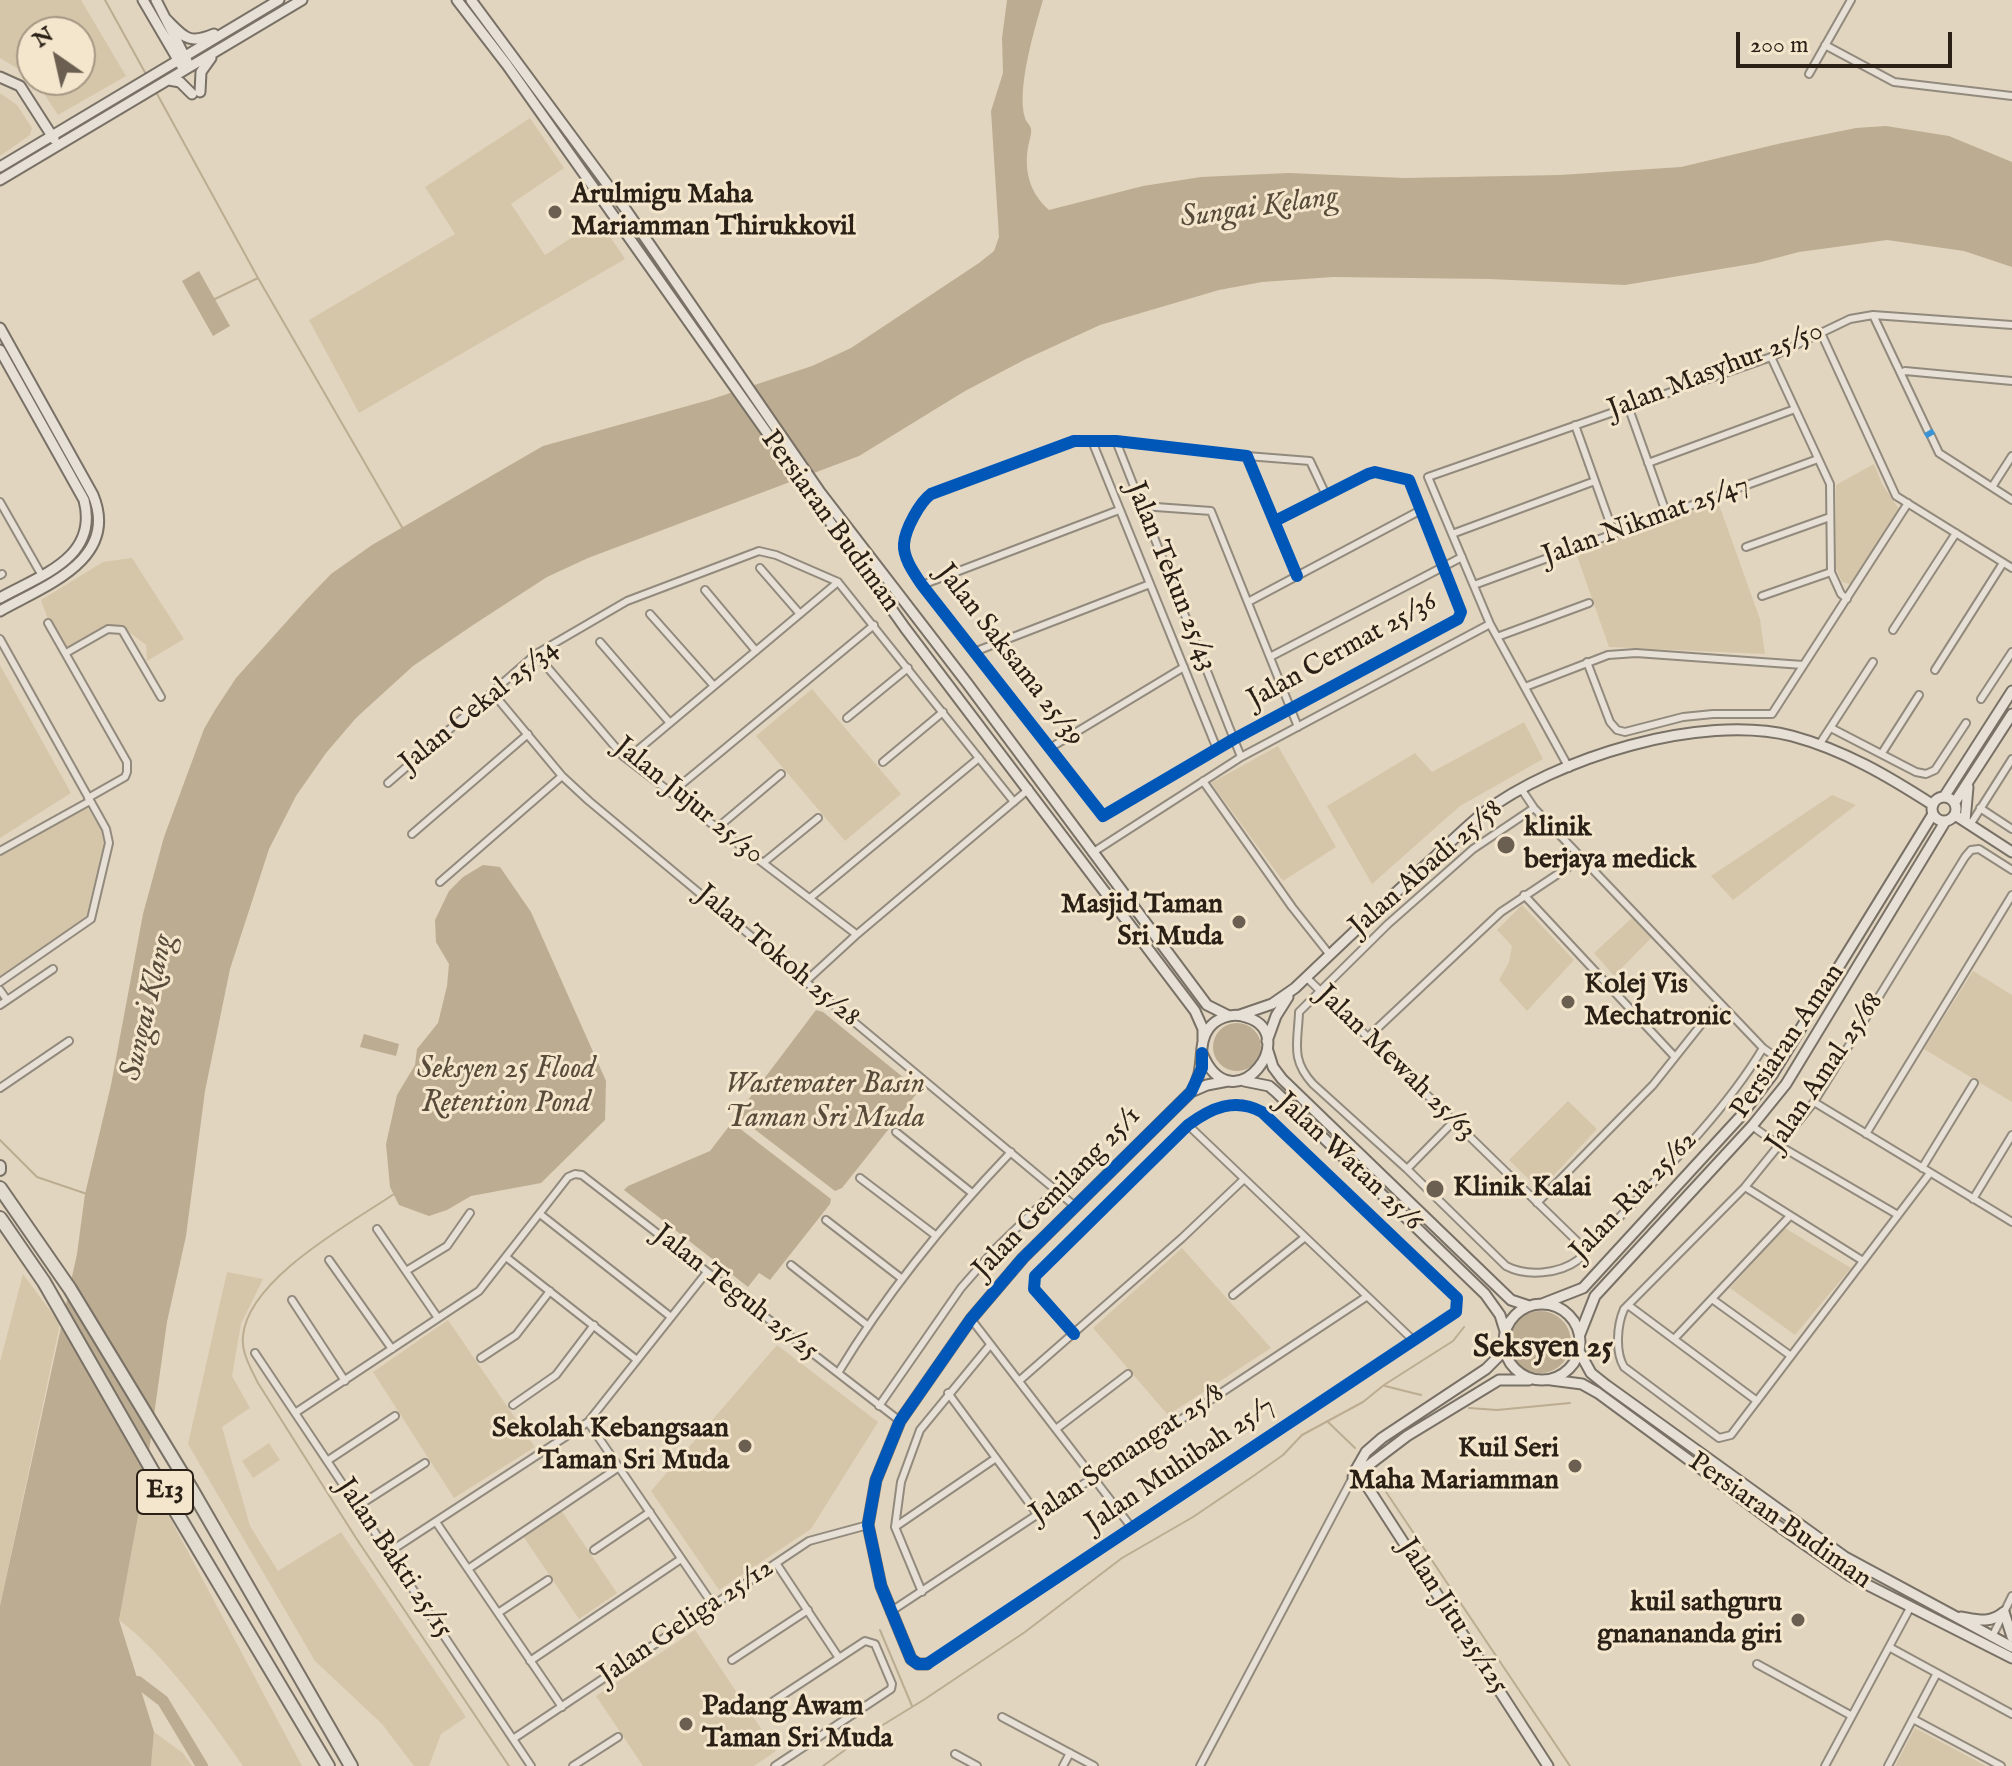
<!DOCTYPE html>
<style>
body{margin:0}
#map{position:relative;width:2012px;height:1766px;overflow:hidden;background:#e1d5bf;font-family:"IM FELL English",serif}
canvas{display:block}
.north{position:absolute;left:16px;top:16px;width:80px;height:80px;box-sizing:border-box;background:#f4e6cd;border:2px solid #a49784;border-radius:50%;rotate:326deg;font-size:22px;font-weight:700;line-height:32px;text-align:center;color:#2b2016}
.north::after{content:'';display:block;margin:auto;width:28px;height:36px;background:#6b5f51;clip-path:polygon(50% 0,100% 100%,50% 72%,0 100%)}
.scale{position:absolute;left:1736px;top:32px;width:216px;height:36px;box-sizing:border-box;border:4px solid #2b2016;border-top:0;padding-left:10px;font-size:24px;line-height:28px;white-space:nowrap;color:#2b2016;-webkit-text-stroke:6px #f4e6cd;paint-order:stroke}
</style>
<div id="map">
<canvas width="2012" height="1766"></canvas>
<div class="north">N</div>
<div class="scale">200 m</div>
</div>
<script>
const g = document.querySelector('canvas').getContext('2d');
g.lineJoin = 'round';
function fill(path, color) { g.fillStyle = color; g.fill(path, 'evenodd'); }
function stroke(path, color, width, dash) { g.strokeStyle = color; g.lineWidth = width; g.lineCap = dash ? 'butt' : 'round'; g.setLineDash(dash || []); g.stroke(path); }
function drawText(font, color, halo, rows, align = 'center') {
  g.font = font + ' "IM FELL English",serif'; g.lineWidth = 6; g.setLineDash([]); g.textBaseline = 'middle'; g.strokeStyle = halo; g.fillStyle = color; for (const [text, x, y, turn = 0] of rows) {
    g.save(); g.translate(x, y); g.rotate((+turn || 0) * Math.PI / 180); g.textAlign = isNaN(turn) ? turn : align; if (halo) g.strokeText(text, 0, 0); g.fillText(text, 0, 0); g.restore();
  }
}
fill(new Path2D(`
 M0,0h81l45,76 -68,39 -23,-35h45v-48h-48v45l-32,-19z
 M0,93l17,12 15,23 -2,7 -30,21z
 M530,118l34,50 -53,36 34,51 54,-35 26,39 -266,154 -50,-93 146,-86 -30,-47z
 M1874,464l8,20 17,25 -49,75 -8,-2 -6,-14v-83z
 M1718,502l42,117 5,35 -156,-7 -33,-94z
 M132,558l52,81 -37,22 -1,-16 -26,-20h-12l-41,24 -17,-24 -9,-25 62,-38z
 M0,665l71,128 -71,45z
 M812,689l89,105 -56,47 -89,-105z
 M1524,722l19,37 -83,47 -88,78 -45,-78 88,-53 17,19z
 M1278,746l58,101 -53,34 -72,-98z
 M1832,795l24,10 -123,95 -22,-24z
 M87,807l15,24 2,12 -18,75 -86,59v-122z
 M1522,905l52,55 -47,51 -28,-31 10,-18 3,-16 -15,-16z
 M1633,917l19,20 -38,39 -20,-23z
 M1973,971l39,24v107l-88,-53z
 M1568,1101l29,28 -57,61 -31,-30z
 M1785,1228l66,40 -56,67 -65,-47z
 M1182,1248l89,100 -103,67 -75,-87z
 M227,1272l36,7 -22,45 -9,52 18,32 -28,19 28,99 28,45 63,-39 125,185 -25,17 -12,32h-15l-32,-42 -67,-63 -127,-217z
 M23,1274l37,50 -60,282v-244z
 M448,1320l87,127 -81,51 -81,-126z
 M777,1345l101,77 -67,107 -92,61 -68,-99z
 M269,1443l11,17 -27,18 -11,-17z
 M146,1473l156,293h-59c-32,-46 -80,-114 -124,-146z
 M561,1510l56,83 -38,26 -56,-83z
 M695,1630l81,121 -22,15h-111l-47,-70z
 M1915,1728l71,38h-91z
 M154,1732l29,21 9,13h-41z`), '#d6c6a9');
fill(new Path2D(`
 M1007,0h36c-8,27 -27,90 -18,118 1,4 5,6 6,11 1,4 -2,13 -3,18 -4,25 2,46 21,63l94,-24 58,-9 88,-4 115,5 156,-3 121,-8 101,-24 74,-15 30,-2 63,10 63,26v105l-48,-16 -77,-11 -88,12 -42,11 -132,22 -136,-6 -156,-2 -71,5 -43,8 -119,35 -74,34 -61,32 -106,65 -271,102 -41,19 -74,48 -60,41 -57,52 -30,35 -30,43 -27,53 -39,120 -25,122 -19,145 -19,86 -21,151 -27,147 35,112 -3,34h-151v-160l77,-352 8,-60 26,-109 32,-171 21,-77 40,-108 11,-19 21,-32 70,-78 25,-26 41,-29 171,-99 166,-46 103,-34 39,-18 128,-85 15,-12 5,-14 -8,-126 12,-38 -1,-35z
 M199,271l31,55 -17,10 -31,-55z
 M483,865l17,2 31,45 75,169 -1,39 -64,63 -70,13 -24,14 -18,6 -30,-11 -9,-18 -4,-43 11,-49 18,-30 2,-16 21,-26 9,-37 2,-22 -13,-22 -1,-22 14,-29 14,-14z
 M816,1010l7,2 92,75 3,5 -76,96 -7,3 -95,-73 -1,-6z
 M1213 1047a24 24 0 1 1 48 0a24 24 0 1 1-48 0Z
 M364,1034l35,10 -3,12 -36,-9z
 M734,1124l97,75 -1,5 -60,76 -11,-7 -11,14 -124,-97 4,-4 82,-35 20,-26z
 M1509 1342a31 31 0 1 1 62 0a31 31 0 1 1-62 0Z`), '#bcac91');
stroke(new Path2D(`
 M105,0l42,76
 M156,92l102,186 145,251
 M215,299l43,-21
 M0,1140l37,37 50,17
 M394,1194c-43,29 -146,85 -151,142 -2,16 8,33 15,47l98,155 153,228
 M1385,1386l36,9
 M1469,1408l28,2 73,-7
 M1327,1421l28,27
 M1372,1471l198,295
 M880,1630l32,76
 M823,1766l37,-27 65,-40 100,-67 97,-74 71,-41 59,-40 31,-22 19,-20 61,-33 21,-17 69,-44 11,-14`), '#bcac91', 2);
stroke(new Path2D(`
 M125,1685l13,-3 25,19 39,65`), '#bcac91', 12);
const street = new Path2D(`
 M1825,45l69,37 118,14
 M1809,74l42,-74
 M1873,315l55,116
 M1821,333l75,163 116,72
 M1771,357l59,127 1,88 10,22 6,5
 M1901,373l4,-2 107,10
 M1628,406l39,109
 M1575,425l39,109
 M1931,436l8,17 73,47
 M1092,441l125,308
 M1116,441l125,316
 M1247,456l63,5 16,34
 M1648,463l147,-54
 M1992,487l20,-31
 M0,502l41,72
 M1142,506l69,5 87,216
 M1275,521l93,-47 7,-2 34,8 52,132 -3,7 -224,120 -131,77 -181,-231c-8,-12 -19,-27 -18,-41 1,-15 16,-42 27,-50l143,-53h42l131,15 50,120
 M1452,534l143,-53
 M1746,547l84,-30
 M760,568l40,46
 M0,575l2,-1
 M922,585l197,-75
 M1474,585l344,-126
 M705,590l51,61
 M1762,596l69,-24
 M1248,602l173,-92
 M650,614l64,72
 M48,623l79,139v10l-2,5 -37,21
 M1893,630l63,-97
 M1497,637l92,-34
 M0,639l106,190 3,14 -18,76 -91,63
 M600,642l70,81
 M974,652l176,-68
 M66,653l42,-24 14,1 39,67
 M536,654l87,102 233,178
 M1270,657l192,-100
 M1587,662l23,60 7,8 8,2 58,-15 30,-3h59l136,-211
 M1935,670l68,-107
 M1525,687l83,-32 28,-2 167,12
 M492,692l70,84 27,25 487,406
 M1981,699l31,-47
 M847,718l61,-50
 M1831,728l85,44 10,2 9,-4 31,-47
 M1819,745l54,-83
 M1050,748l134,-81
 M1882,753l37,-58
 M627,759l211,-177
 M883,762l60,-50
 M1569,768l-79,-144 -62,-147 343,-120 79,-38 23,-4 139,10
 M1203,781l89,126 38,48
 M388,783l148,-129 91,-53 132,-50 17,4 62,27 176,220
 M1522,790l12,18 229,240 18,13
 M671,793l203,-168
 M1534,808l-61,41 -85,75 -89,88c-1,31 -9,47 14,72l94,85 99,97c21,11 53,8 72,-6 62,-66 139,-135 185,-212
 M1980,808l32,21
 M1970,825l42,-66
 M717,828l64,-54
 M412,834l116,-100
 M0,851l90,-50
 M1092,853l149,-96 249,-133
 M763,863l55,-45
 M440,882l122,-106
 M1524,895l151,162
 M810,898l169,-140
 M1306,977l281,274
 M806,981l49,-45 174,-147
 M0,990l7,10
 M0,1005l53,-36
 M1368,1037l133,-125 81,-54
 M0,1088l69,-47
 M1814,1102l198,120
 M1188,1125l225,215
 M1752,1126l28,20 118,69
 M896,1132l76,61
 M1866,1134l146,-239
 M1922,1168l52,-85
 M1407,1169l47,-48
 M1930,1173l-199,262 -12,3 -95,-71c-9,-15 -7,-42 0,-58l121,-122 69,-85 151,-245 6,-7 8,-1 33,21
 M860,1178l75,57
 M1745,1187l118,74
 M1973,1199l39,-64
 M1537,1203l116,-118 66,-83
 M540,1214l131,103
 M826,1220l75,58
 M377,1229l61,89
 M506,1257l131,103
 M329,1260l63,89
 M791,1265l76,60
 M406,1271l41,-25 23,-33
 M1233,1295l71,-57
 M1712,1299l79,57
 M292,1300l53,81
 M1628,1305l129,96
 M971,1319l161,209
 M1674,1339l116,-123
 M255,1353l276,413
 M481,1358l35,-23 34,-44
 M838,1373c49,-81 107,-152 173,-221
 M1019,1381l163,-143 61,-58
 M948,1393l90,122
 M513,1405l43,-30 38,-50
 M879,1406l82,-118 35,-40 60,-58
 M295,1413l184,-122 89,-114 7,-3 7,1 318,246
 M588,1422l125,183
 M1056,1429l72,-55
 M327,1461l68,-45
 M358,1506l67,-43
 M436,1522l126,185
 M895,1527l101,-69
 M594,1550l56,-38
 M389,1552l199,-130 119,-150
 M776,1563l63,95
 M468,1569l151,-102
 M922,1592l-27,-65 6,-45 19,-52 70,-85
 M890,1612l476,-315
 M498,1613l50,-33
 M1992,1637l20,-41
 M1889,1647l123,67
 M732,1660l76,-50
 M530,1661l151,-102
 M927,1664l529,-352 1,-14 -195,-186c-27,-15 -51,-4 -74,13l-153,151 -1,13 40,45
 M1757,1664l95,52
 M763,1708l102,-67 10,3 17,40 -1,5 -116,77
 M1002,1717l92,49
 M1913,1719l88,47
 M513,1739l296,-198 59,-16
 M955,1754l22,12
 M573,1766l45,-29
 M1063,1766l7,-13
 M1200,1766l153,-289
 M1825,1766l85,-158
 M1888,1766l49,-93`);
const secondary = new Path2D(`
 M143,0l38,65
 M156,0l31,61
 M457,0l50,65 398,563 290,383 8,18v11
 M471,0l153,207 196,285 147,191 240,322 22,11
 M166,19c18,18 22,26 48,15
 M0,77l20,9 34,53
 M169,80l11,2 12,12
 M200,92l1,-20 10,-14
 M0,167l279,-167
 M0,180l302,-180
 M0,328l93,167c27,65 -49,91 -93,116
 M0,350l84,150c15,58 -43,75 -84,98
 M1932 809a12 12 0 1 1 24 0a12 12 0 1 1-24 0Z
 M1944,797l68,-106
 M1955,802l57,-88
 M1955,815l57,37
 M1965,821l3,-34
 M1240,1015l32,-11 23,-16c44,-42 88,-84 133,-125 18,-16 35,-34 54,-49 73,-56 219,-101 310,-78 52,14 96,40 141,69
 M1267,1041l9,-25 12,-19
 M1268,1051l5,16 9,12 229,221 18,6
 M1244,1081l25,5 7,6 209,202 15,21 5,16
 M1193,1091l14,-6 21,-4
 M1504 1342a38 38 0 1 1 76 0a38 38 0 1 1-76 0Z
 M1542,1304l41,-16 157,-171 32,-42 161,-261
 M1580,1334l15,-38 157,-170 34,-42 159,-262
 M1580,1353l11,20 15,12 239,172 167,90
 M1551,1380l31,4 16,9 186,137 66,46 162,82
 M1356,1469l192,297
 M1354,1473l12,-21 16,-14 104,-69 12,-12 6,-12
 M1353,1477l54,-41 92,-56h30
 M1961,1617c17,3 29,7 43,-5l8,25
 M927,1664h-9l-7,-5 -30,-73 -13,-61 8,-45 24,-59 71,-102 52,-61 168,-166c16,-24 5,-47 18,-64 7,-9 21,-15 33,-12 65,14 -9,113 -40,37`);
const primary = new Path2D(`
 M0,1166v4`);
const highway = new Path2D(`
 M0,1188l70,101 122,201 159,276
 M0,1218l44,64 128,223 156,261`);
stroke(street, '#928a7d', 10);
stroke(secondary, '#797166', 13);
stroke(primary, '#797166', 14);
stroke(highway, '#797166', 16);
stroke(street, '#e6e0d6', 6);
stroke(secondary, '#e6e0d6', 9);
stroke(primary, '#e2dbcf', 10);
stroke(highway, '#e2dbcf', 12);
stroke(new Path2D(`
 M1928,431l3,5`), '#3c94d4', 10, [20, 10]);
stroke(new Path2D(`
 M1275,521l93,-47 7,-2 34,8 52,132 -3,7 -224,120 -131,77 -181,-231c-8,-12 -19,-27 -18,-41 1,-15 16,-42 27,-50l143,-53h42l131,15 50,120
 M1074,1334l-40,-45 1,-13 153,-151c23,-17 47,-28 74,-13l195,186 -1,14 -529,352h-9l-7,-5 -30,-73 -13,-61 8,-45 24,-59 71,-102 52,-61 168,-166 11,-24v-15`), '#0057b8', 12);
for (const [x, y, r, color] of [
 [555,212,8,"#6b5f51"],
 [1506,845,10,"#6b5f51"],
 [1239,922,8,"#6b5f51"],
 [1568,1002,8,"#6b5f51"],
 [1435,1189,10,"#6b5f51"],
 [745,1446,8,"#6b5f51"],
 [1575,1466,8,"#6b5f51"],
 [1798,1620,8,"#6b5f51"],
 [686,1724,8,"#6b5f51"]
]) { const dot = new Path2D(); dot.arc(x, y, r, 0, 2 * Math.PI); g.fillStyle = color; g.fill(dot); stroke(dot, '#f4e6cd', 3); }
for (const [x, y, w] of [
 [165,1492,56]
]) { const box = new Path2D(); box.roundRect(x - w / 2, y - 22, w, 44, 6); g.fillStyle = '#f4e6cd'; g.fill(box); stroke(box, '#2b2016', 2); }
drawText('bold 26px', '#2b2016', null, [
 ["E13",165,1492]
]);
drawText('bold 28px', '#2b2016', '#f4e6cd', [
 ["Arulmigu Maha",571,196],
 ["Mariamman Thirukkovil",571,228],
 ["klinik",1524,829],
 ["berjaya medick",1524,861],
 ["Masjid Taman",1223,906,"right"],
 ["Sri Muda",1223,938,"right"],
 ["Kolej Vis",1584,986],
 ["Mechatronic",1584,1018],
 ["Klinik Kalai",1453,1189],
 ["Sekolah Kebangsaan",729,1430,"right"],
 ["Taman Sri Muda",729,1462,"right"],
 ["Kuil Seri",1559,1450,"right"],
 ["Maha Mariamman",1559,1482,"right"],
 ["kuil sathguru",1782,1604,"right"],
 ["gnanananda giri",1782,1636,"right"],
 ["Padang Awam",702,1708],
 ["Taman Sri Muda",702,1740]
], 'left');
drawText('28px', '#2b2016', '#f4e6cd', [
 ["Jalan Masyhur 25/50",1716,372,-21],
 ["Persiaran Budiman",829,522,54],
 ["Jalan Nikmat 25/47",1646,522,-20],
 ["Jalan Tekun 25/43",1170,577,68],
 ["Jalan Cermat 25/36",1343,652,-29],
 ["Jalan Saksama 25/39",1009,656,52],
 ["Jalan Cekal 25/34",480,707,-39],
 ["Jalan Jujur 25/30",688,802,39],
 ["Jalan Abadi 25/58",1427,869,-41],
 ["Jalan Tokoh 25/28",777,957,40],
 ["Persiaran Aman",1789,1042,-56],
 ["Jalan Mewah 25/63",1395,1064,44],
 ["Jalan Amal 25/68",1826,1073,-56],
 ["Jalan Watan 25/6",1348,1163,43],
 ["Jalan Gemilang 25/1",1058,1194,-46],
 ["Jalan Ria 25/62",1635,1197,-46],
 ["Jalan Teguh 25/25",735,1294,38],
 ["Jalan Semangat 25/8",1128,1455,-34],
 ["Jalan Muhibah 25/7",1181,1466,-34],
 ["Persiaran Budiman",1779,1522,35],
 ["Jalan Bakti 25/15",393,1559,56],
 ["Jalan Jitu 25/125",1452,1617,57],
 ["Jalan Geliga 25/12",687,1623,-34]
]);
drawText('italic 30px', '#584b3a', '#f4e6cd', [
 ["Sungai Kelang",1259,209,-8],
 ["Sungai Klang",149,1008,-77],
 ["Seksyen 25 Flood",506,1071],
 ["Retention Pond",506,1105],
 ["Wastewater Basin",825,1086],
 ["Taman Sri Muda",825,1120]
]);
drawText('bold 32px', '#2b2016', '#f4e6cd', [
 ["Seksyen 25",1543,1349]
]);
</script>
